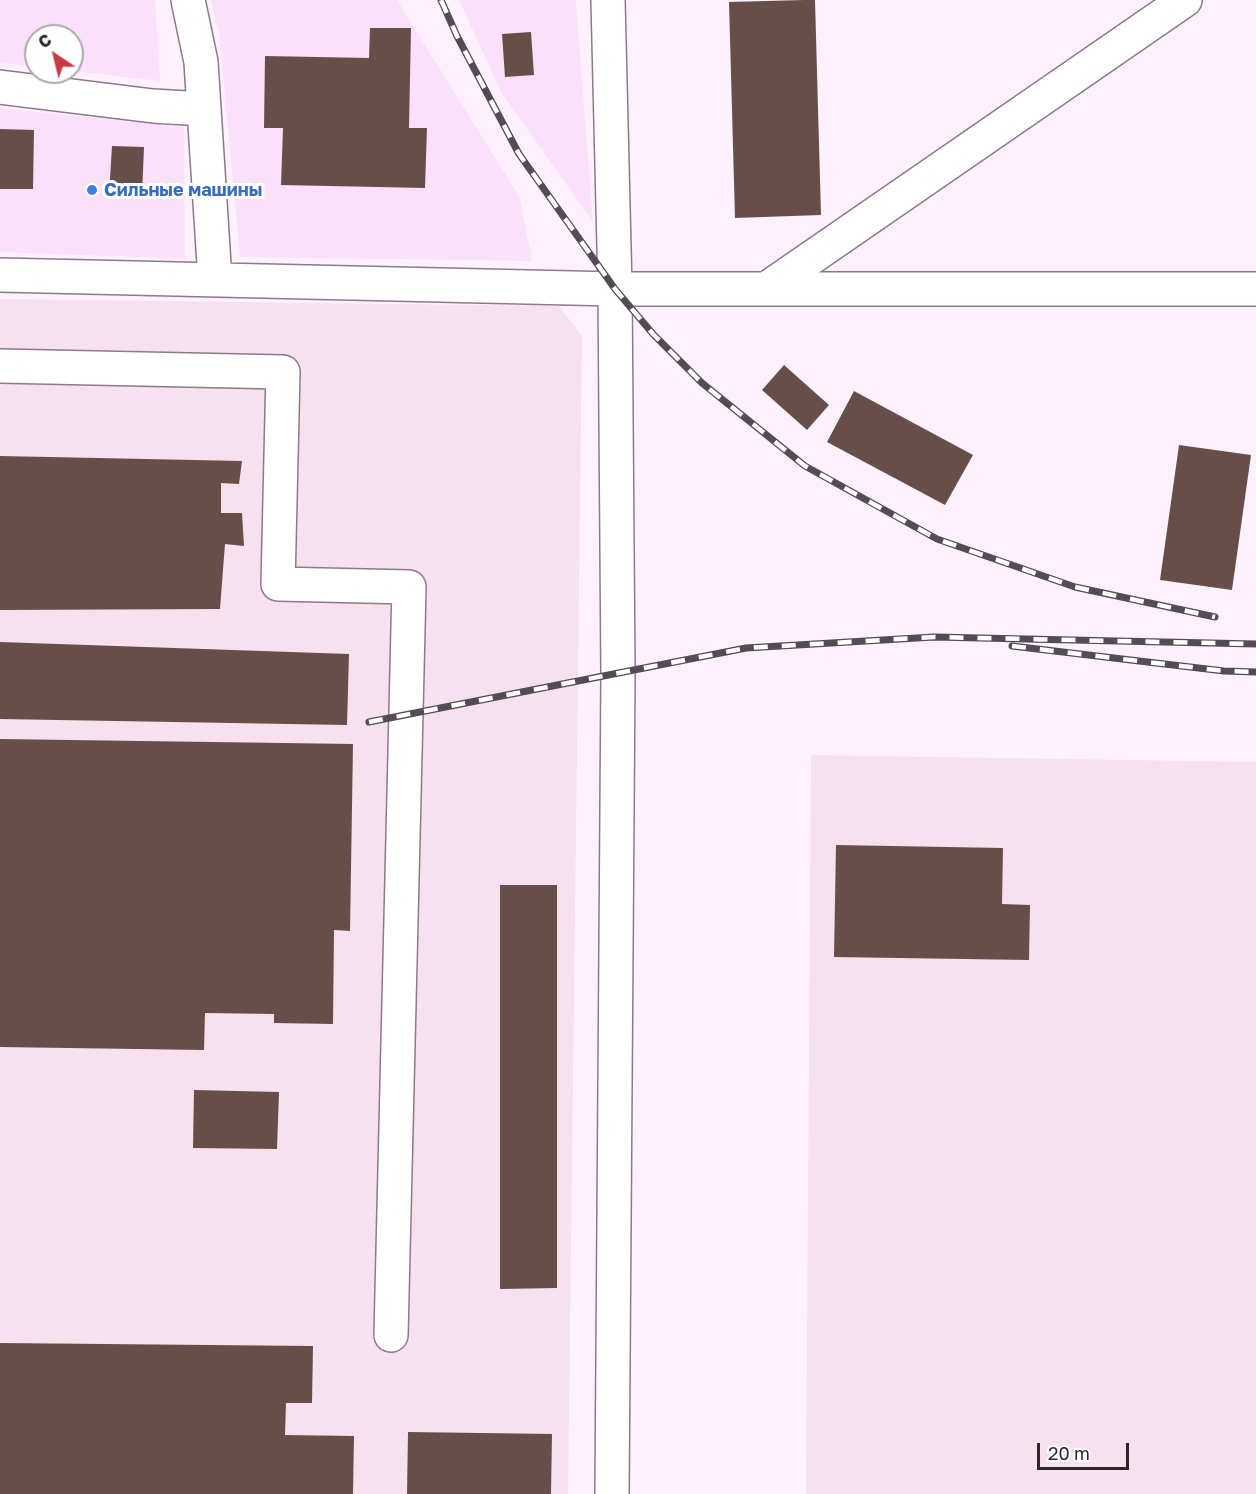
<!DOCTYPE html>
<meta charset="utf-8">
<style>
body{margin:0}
#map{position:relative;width:1256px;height:1494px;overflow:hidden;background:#fef1fe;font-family:"Golos Text",sans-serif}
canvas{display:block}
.north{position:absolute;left:24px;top:24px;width:60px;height:60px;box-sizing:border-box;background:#fff;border:2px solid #aba8ab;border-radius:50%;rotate:325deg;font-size:16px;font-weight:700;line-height:24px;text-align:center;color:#2c252c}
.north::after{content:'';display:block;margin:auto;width:21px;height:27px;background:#ca3a43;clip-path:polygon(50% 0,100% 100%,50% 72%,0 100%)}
.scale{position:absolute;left:1037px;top:1443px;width:92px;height:27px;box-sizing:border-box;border:3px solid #2c252c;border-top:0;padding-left:8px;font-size:18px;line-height:21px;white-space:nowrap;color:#2c252c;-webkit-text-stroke:4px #fff;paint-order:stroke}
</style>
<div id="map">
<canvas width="1256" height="1494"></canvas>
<div class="north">С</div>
<div class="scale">20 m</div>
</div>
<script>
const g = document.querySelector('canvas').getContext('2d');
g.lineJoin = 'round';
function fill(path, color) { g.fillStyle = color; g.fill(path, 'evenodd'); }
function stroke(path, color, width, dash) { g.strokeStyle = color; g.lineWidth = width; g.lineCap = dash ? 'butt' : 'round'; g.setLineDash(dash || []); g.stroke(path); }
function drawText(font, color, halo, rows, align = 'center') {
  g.font = font + ' "Golos Text",sans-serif'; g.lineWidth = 6; g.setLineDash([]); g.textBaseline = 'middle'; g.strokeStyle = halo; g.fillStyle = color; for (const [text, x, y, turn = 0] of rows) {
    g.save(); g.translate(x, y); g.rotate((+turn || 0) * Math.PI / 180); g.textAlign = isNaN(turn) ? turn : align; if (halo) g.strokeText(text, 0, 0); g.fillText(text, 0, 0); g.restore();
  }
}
fill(new Path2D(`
 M0,0h155l5,81 -88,-10v-35h-36v31l-36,-4z
 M211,0h186l122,196 13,65 -292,-4 -21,-225z
 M459,0h117l17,222 -92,-130z
 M0,108l184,19 1,132 -185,-7z`), '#fbe0fb');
fill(new Path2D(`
 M0,299l559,7 23,30 -14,1158h-568z
 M811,755l445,7v732h-450z`), '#f7e1ee');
fill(new Path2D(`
 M804,0h11l6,215 -86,3 -6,-216z
 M370,28h41l-2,100h18l-2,60 -144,-3 2,-57h-19l1,-72 104,2z
 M531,32l3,43 -29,2 -3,-43z
 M0,129l34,1 -1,59h-33z
 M112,146l32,1 -2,50 -33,-2z
 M784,365l45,40 -22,25 -45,-40z
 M854,391l119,64 -28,50 -118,-63z
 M1179,445l72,10 -19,135 -72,-10z
 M0,456l242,5 -3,23 -18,-1v30h21l2,33 -19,-2 -5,65 -220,1z
 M0,642l349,12 -2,71 -347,-6z
 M0,739l353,5 -3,187 -16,-1 -1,94 -59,-1v-9l-69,-1 -1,37 -204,-3z
 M836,845l167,3 -1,56 28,1 -1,55 -195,-3z
 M500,885h57v403l-57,1z
 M194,1090l85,2 -2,57 -84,-1z
 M0,1343l313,3 -1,57h-26l-1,32 69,1 -1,58h-353z
 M408,1432l144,2 -1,60h-144z`), '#684e49');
const minor = new Path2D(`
 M188,0l13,62 14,218
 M608,0l7,289 3,384 -6,821
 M0,87l153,19 51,3
 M0,275l615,14h641
 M766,289l419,-289
 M0,366l283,6 -5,212 131,3 -18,748`);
stroke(minor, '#8c798c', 36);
stroke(minor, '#fff', 33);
const rail = new Path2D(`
 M441,0l16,36 62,118 96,135 38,45 49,49 103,83 132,73 138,48 140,30
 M1012,646l212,25 32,1
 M369,722l377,-74 188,-11 322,7`);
stroke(rail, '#544c54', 7);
stroke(rail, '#fff', 4.5, [14]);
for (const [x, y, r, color] of [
 [92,190,6,"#3f7fe0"]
]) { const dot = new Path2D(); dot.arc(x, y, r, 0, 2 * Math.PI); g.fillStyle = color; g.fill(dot); stroke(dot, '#fff', 2); }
drawText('bold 18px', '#366cbe', '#fff', [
 ["Сильные машины",104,190]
], 'left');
</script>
